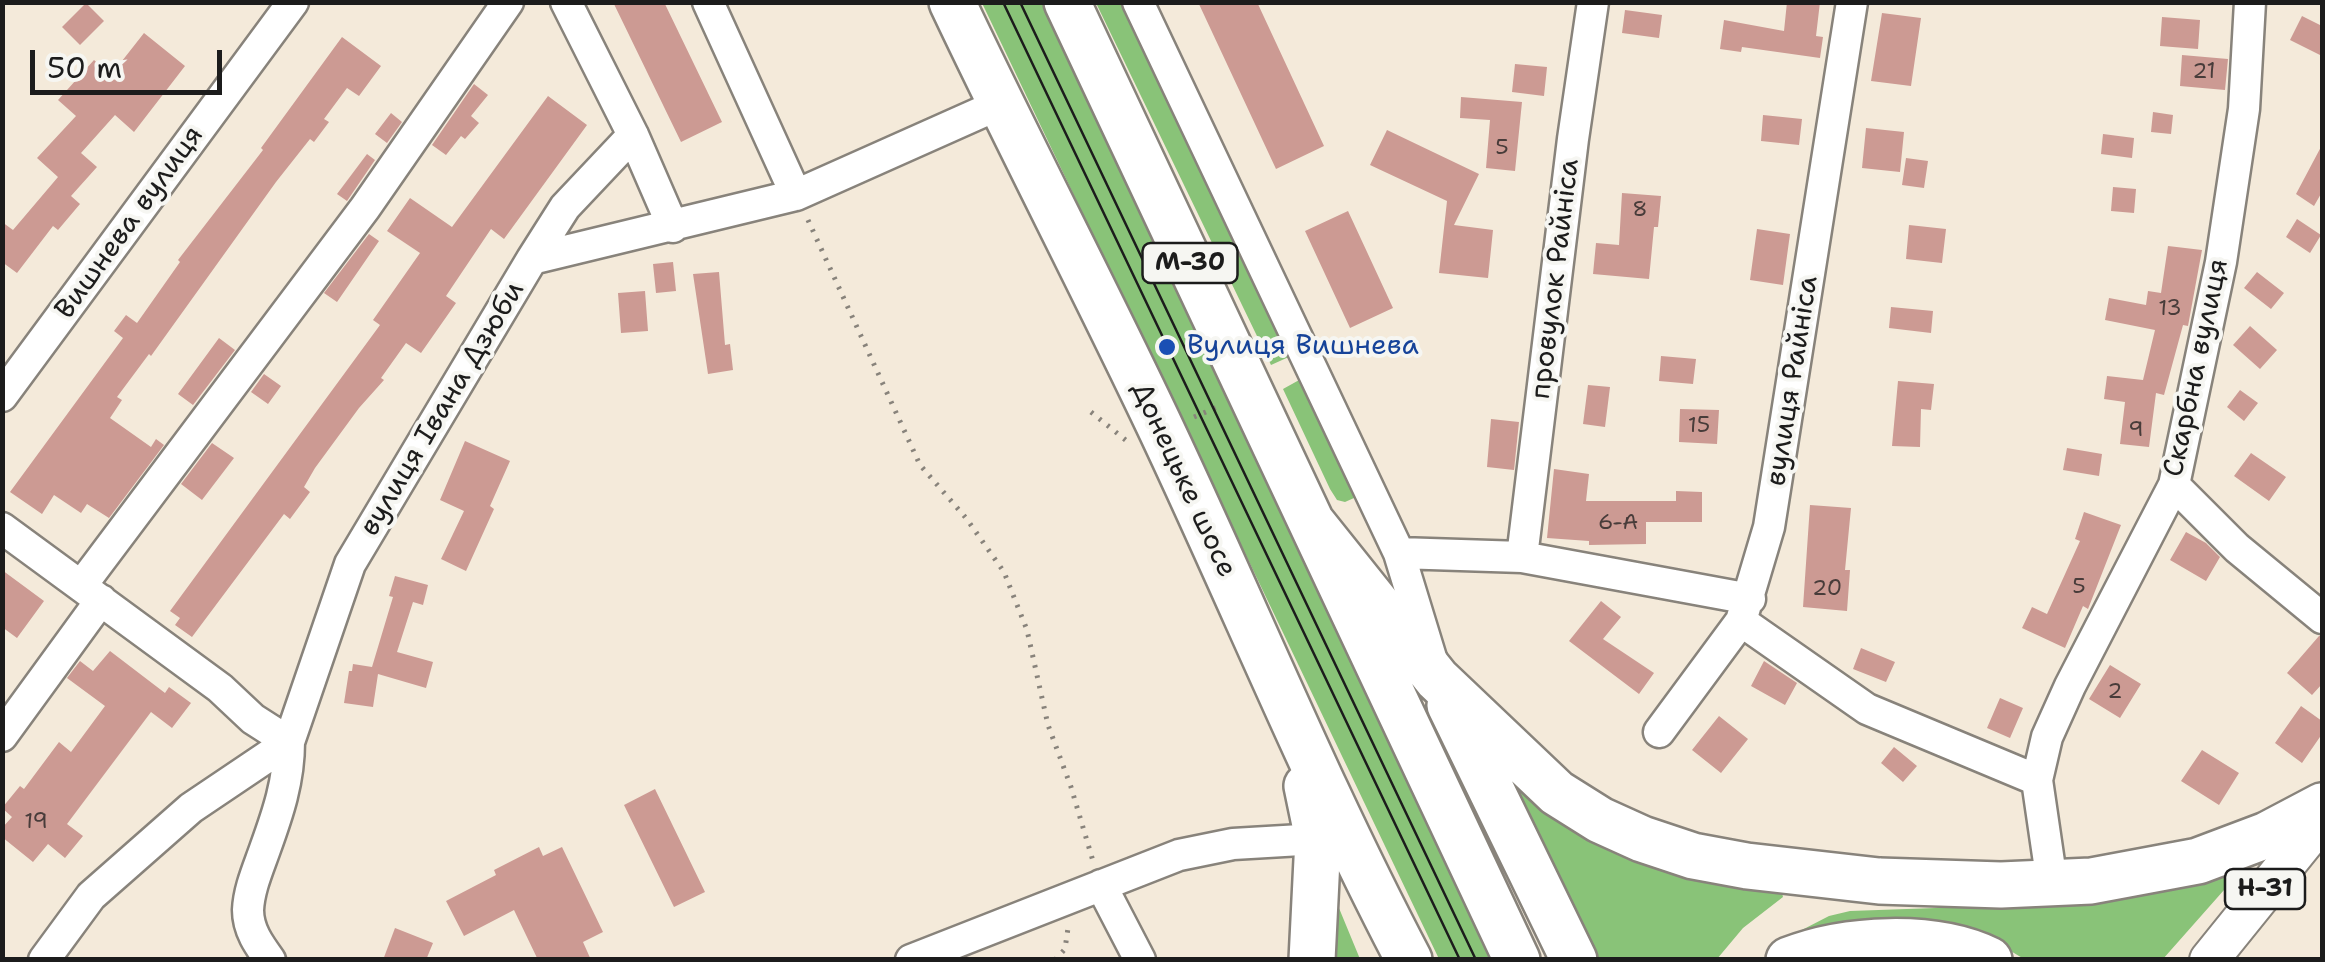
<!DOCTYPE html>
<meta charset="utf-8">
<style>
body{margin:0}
#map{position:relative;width:2325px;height:962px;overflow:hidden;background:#f4eada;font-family:"Shantell Sans",sans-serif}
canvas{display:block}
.frame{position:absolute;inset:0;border:5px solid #1c1c1c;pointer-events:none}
.scale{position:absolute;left:30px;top:50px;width:192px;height:45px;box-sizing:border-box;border:5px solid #1c1c1c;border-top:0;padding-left:12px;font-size:30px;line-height:35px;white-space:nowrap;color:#1c1c1c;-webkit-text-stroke:8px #f6f6f2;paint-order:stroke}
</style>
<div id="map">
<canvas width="2325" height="962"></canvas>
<div class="frame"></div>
<div class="scale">50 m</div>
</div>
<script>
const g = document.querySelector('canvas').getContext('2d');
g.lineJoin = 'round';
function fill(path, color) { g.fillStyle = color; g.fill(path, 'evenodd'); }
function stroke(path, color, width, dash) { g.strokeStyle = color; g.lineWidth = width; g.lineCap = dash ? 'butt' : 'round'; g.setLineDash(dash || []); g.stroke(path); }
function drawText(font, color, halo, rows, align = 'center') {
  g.font = font + ' "Shantell Sans",sans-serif'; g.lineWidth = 8; g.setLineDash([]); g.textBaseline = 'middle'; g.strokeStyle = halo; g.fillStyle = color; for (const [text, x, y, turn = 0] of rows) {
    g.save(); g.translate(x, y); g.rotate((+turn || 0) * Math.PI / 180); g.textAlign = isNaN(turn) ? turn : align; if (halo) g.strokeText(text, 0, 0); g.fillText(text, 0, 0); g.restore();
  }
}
fill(new Path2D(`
 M982,3h60l458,956h-61z
 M1096,3h24l171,353 -20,9z
 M1301,379l54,111 -1,8 -9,4 -8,-2 -7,-11 -47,-100z
 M1511,777l186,101 85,15 1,4 -40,31 -26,31h-118z
 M2247,864l-84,95h-139l-20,-12 -203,-11 -3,-4 31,-16 21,-5 142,-5z
 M1334,896l26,63h-36z`), '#89c378');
fill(new Path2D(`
 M613,2h51l58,120 -41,20z
 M1198,2h59l67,144 -48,23z
 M1787,2h33l-4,34 7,1 -3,21 -78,-11 -1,5 -21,-3 4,-29 60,11z
 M86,3l18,18 -24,24 -18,-18z
 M1625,10l37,5 -3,23 -37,-5z
 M1882,13l39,5 -10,68 -40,-5z
 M2302,16l20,10v30l-32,-16z
 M2162,17l38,3 -2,29 -38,-3z
 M144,33l41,33 -51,66 -19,-17 -34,38 16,14 -26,29 9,8 -22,26 -5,-4 -36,47 -15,-11v-40l11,8 45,-53 -21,-19 39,-42 -18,-16 36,-40 17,15z
 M342,37l39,29 -22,30 -12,-8 -23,31 5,3 -15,20 -4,-3 -34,43 -125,174 -2,-2 -32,43 5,3 -12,18 41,29 5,-8 8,6 -55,73 -22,-14 -6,9 -27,-18 -12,19 -32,-22 113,-154 -9,-7 12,-16 11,8 43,-61 -2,-2 85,-110 -2,-2z
 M2182,55l46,4 -3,31 -45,-4z
 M1515,64l32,3 -3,29 -32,-4z
 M474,84l14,11 -17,21 8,7 -14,16 -4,-3 -15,19 -14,-10z
 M548,96l39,29 -83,114 -13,-10 -45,67 10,7 -35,50 -15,-10 -25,35 3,2 -25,28 -44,60 -11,19 6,5 -20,27 -6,-5 -92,123 -17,-12 5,-7 -10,-7 210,-286 -7,-5 47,-67 -33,-22 23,-33 42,29z
 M1461,97l61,5 -7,69 -29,-3 4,-48 -30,-2z
 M2153,112l20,3 -2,19 -20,-2z
 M391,113l11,9 -15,21 -12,-9z
 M1763,115l39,4 -3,26 -38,-4z
 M1866,128l38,4 -4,40 -38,-4z
 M1387,130l92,44 -25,51 39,5 -5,48 -49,-5 8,-72 -77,-36z
 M2103,134l31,4 -2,20 -31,-4z
 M2322,145v47l-8,14 -18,-12z
 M367,154l8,6 -28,41 -10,-7z
 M1906,158l22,3 -4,27 -22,-3z
 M2113,187l23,2 -2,24 -23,-2z
 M1622,193l39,3 -3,31h-4l-5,52 -56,-5 3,-31 23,2z
 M1348,211l45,97 -43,20 -45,-97z
 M2297,219l24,16 -11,18 -24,-16z
 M1909,225l37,4 -4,34 -36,-4z
 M1757,229l33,5 -7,51 -33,-5z
 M369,234l10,7 -42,61 -13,-9z
 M2168,246l34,4 -14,76 -5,-1 -19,70 -8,-2 -7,54 -29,-3 5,-42 -21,-3 3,-23 36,4 12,-50 -50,-10 4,-22 37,7 2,-14 13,2z
 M673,262l3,29 -20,2 -3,-29z
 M719,272l6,73 5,-1 3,26 -25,4 -15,-100z
 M2257,272l27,21 -13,16 -27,-21z
 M645,291l3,40 -27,2 -3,-40z
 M1891,307l42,4 -2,22 -42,-5z
 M2250,326l27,24 -17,19 -27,-24z
 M219,338l16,12 -42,55 -15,-11z
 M1661,356l35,3 -3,25 -34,-3z
 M264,374l17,12 -13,18 -17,-12z
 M1898,381l36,3 -3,26 -10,-1 -1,38 -28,-1z
 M1588,385l22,2 -5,40 -22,-3z
 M2240,390l18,13 -14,18 -17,-14z
 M1680,409l39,1 -2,34 -38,-2z
 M1491,419l28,3 -5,48 -27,-3z
 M465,441l45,20 -20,45 4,3 -28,62 -25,-12 23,-48 -24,-11z
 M212,443l22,15 -32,42 -21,-16z
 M2067,448l35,6 -3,22 -36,-6z
 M2251,453l35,24 -17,24 -35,-25z
 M1554,469l35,5 -3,27h90v-10l26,1v30h-56v22l-57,1v-4l-42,-3z
 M1810,505l41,3 -6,62h5l-3,41 -44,-4z
 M2084,512l37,13 -33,84 -5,-3 -18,42 -43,-20 10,-21 15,7 33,-73 -5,-2z
 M2186,532l20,11 14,14 -14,24 -36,-21z
 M2,570l42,31 -27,37 -15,-11z
 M395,576l33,9 -5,20 -10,-3 -16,50 36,10 -7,26 -48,-14 -5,33 -29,-4 5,-32h3l1,-7 19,3 21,-70 -4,-1z
 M1601,601l20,16 -18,22 51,34 -15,21 -70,-53z
 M2319,636h3v48l-10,11 -25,-22z
 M1861,648l34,14 -9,20 -33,-13z
 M110,651l55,42 4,-6 22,16 -19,25 -21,-16 -84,112 16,12 -18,22 -17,-14 -15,18 -31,-25v-9l10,-11 -10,-9 18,-22 4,3 35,-47 12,10 34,-46 -38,-28 13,-17 13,10z
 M1764,661l33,22 -12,22 -34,-19z
 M2110,665l31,19 -21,34 -31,-19z
 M2000,698l23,10 -13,30 -23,-10z
 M2301,706l21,15v13l-20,29 -27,-20z
 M1719,716l29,23 -27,34 -29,-23z
 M1894,747l23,19 -14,16 -22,-19z
 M2202,750l37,23 -20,32 -38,-24z
 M655,789l50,103 -31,15 -50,-102z
 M539,847l4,9 19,-9 41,85 -20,10 8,18h-53l-24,-50 -50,26 -18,-35 50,-26 -2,-5z
 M395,928l38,15 -7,17h-43z`), '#cc9a93');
const minor = new Path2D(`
 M566,2l67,133 40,92
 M708,2l88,193
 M1138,2l261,551 33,108
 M532,259l33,-52 68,-72
 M2,396l291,-394
 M2174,485l63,63 85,70
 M2,528l218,160 33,31 36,23
 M1399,553l123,4 228,42
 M1522,557l51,-418 20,-137
 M81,586l284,-378 143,-206
 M1741,621l126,88 170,71
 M1659,732l82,-111 28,-94 83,-525
 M2,736l99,-136
 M2052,883l-15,-103 10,-43 23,-51 104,-201 47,-223 23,-153 6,-107
 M1101,885l39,75
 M44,960l47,-64 100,-88 98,-66
 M270,960c-11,-15 -22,-30 -22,-50 1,-21 10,-41 17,-61 13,-36 24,-68 24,-107l61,-178 182,-305 264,-64 204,-91
 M911,960l268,-105 54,-11 85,-5`);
const major = new Path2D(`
 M2209,960l113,-140`);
const highway = new Path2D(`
 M952,2c68,144 142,285 210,429 83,176 156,356 247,529
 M1067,2l450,958
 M1313,524l124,155 120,114 43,27 42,19 51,17 54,10 132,15 122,4 90,-4 107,-20 69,-26 55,-29
 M1450,705l124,255
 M1307,786l11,53 -6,121
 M1789,960c56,-22 145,-27 200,0`);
stroke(minor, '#88837b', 35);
stroke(major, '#88837b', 42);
stroke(highway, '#88837b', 50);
stroke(new Path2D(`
 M808,220l112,245 46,53 38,54 23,58 21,95 23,62 22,74
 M1091,412l37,30
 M1194,417l26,-11
 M1055,960l10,-11 3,-21`), '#88837b', 5, [2.5, 8]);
stroke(minor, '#fff', 30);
stroke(major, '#fff', 38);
stroke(highway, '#fff', 45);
stroke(new Path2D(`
 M1003,2l457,958
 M1020,2l456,958`), '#1c1c1c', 2.5);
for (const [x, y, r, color] of [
 [1167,347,10,"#1a4fb4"]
]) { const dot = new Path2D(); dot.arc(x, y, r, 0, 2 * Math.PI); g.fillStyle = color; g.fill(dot); stroke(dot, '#f6f6f2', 4); }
drawText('22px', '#483c3a', null, [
 ["21",2204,72],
 ["5",1502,148],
 ["8",1640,210],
 ["13",2170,309],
 ["15",1699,426],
 ["9",2136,430],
 ["6-А",1618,523],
 ["5",2079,587],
 ["20",1827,589],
 ["2",2115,692],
 ["19",36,822]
]);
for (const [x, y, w] of [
 [1190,263,95],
 [2265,889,80]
]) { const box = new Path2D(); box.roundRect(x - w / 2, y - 20, w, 40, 8); g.fillStyle = '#f6f6f2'; g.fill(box); stroke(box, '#1c1c1c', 2.5); }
drawText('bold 25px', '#1c1c1c', null, [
 ["М-30",1190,263],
 ["Н-31",2265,889]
]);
drawText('28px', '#1c1c1c', '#f6f6f2', [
 ["Вишнева вулиця",130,223,-54],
 ["провулок Райніса",1556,279,-83],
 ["Скарбна вулиця",2197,368,-78],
 ["вулиця Райніса",1793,381,-81],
 ["вулиця Івана Дзюби",443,409,-59],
 ["Донецьке шосе",1183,480,65]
]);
drawText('28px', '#164399', '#f6f6f2', [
 ["Вулиця Вишнева",1187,347]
], 'left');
</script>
